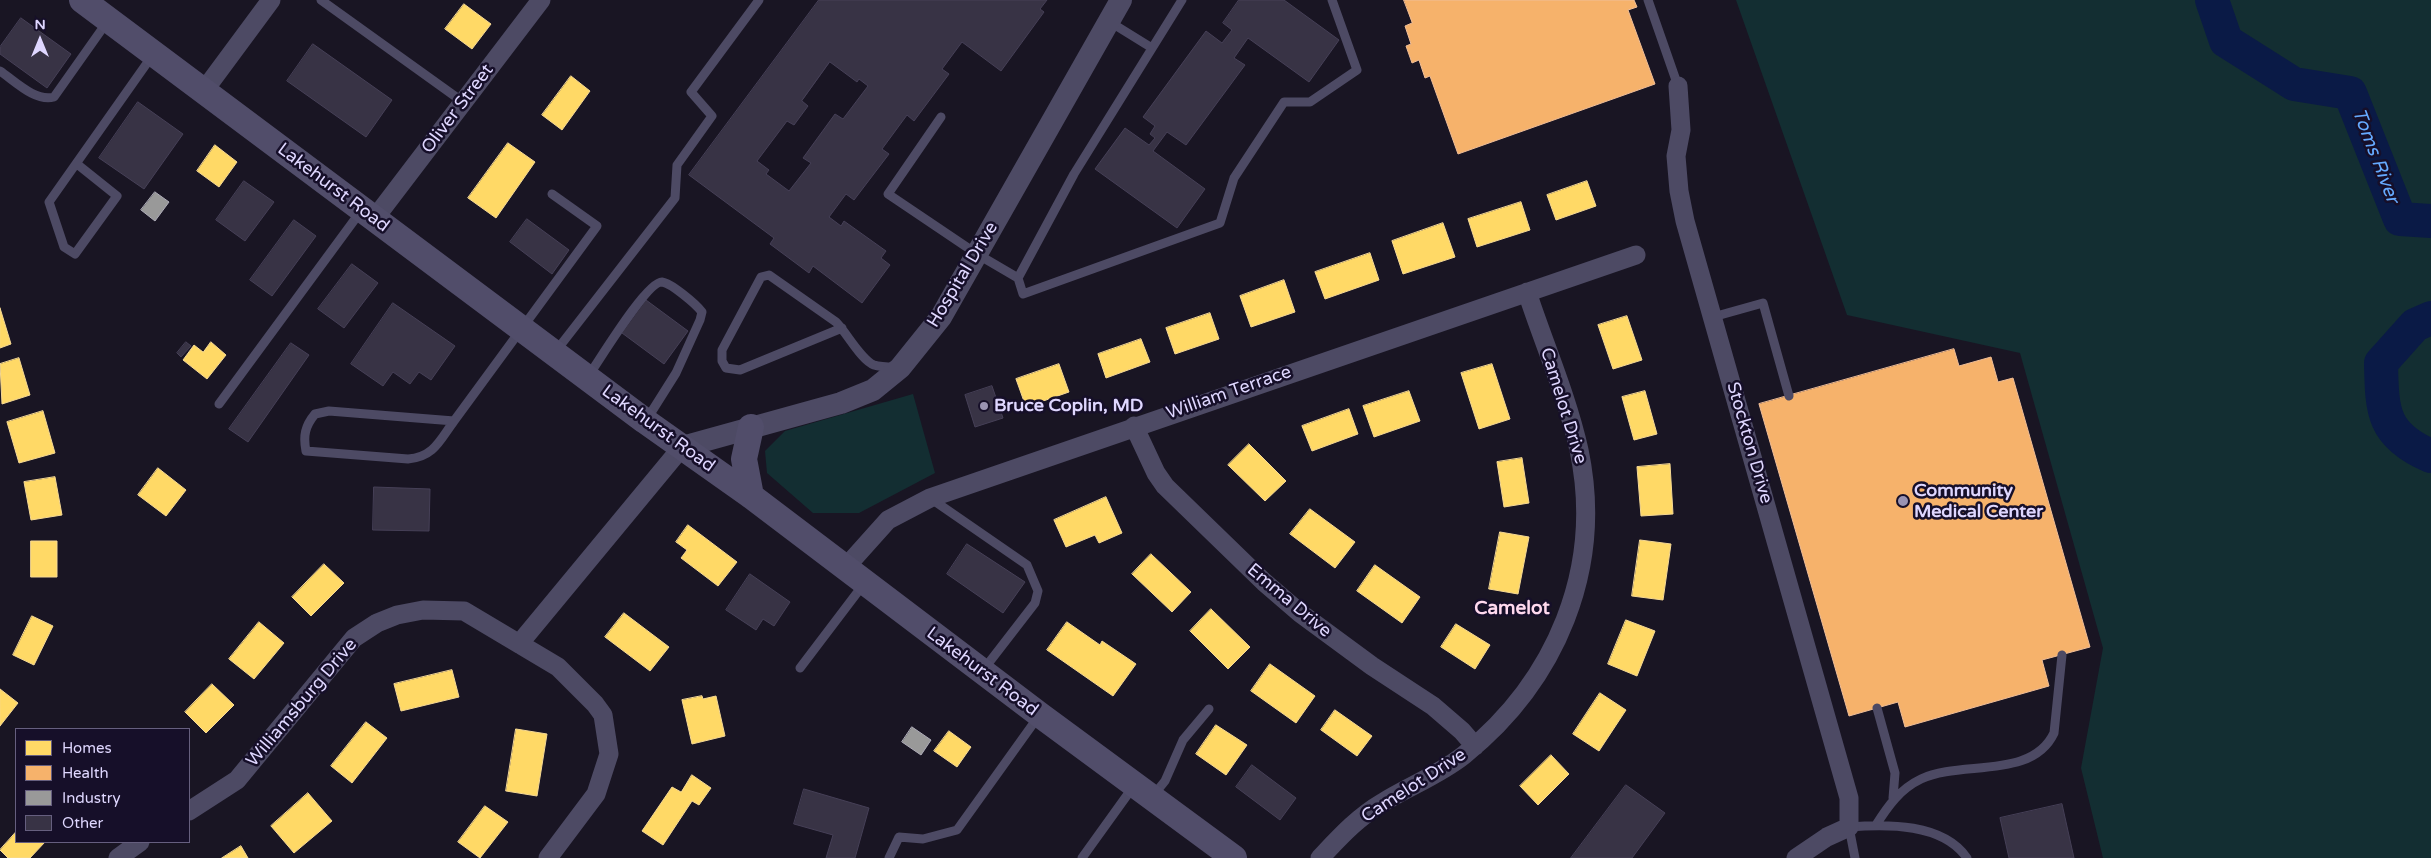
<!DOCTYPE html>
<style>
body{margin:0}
#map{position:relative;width:2431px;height:858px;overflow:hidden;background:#191523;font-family:"Varela Round",sans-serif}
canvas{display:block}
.legend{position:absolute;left:15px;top:728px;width:175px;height:115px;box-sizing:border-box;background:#160f29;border:1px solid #665f7f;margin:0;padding:6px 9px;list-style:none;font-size:15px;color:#dfd7ff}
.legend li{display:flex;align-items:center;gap:10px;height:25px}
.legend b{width:25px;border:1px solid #665f7f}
.north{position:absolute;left:15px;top:15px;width:50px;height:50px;-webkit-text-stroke:4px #160f29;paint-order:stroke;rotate:0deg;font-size:14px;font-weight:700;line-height:20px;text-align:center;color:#dfd7ff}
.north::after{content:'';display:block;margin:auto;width:18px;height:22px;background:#dfd7ff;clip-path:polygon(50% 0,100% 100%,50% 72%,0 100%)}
</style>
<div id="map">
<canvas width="2431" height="858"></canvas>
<ul class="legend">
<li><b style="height:14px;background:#ffd966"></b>Homes</li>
<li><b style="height:14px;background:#f6b26b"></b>Health</li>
<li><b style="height:14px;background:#999"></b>Industry</li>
<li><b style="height:14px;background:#383345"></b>Other</li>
</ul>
<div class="north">N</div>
</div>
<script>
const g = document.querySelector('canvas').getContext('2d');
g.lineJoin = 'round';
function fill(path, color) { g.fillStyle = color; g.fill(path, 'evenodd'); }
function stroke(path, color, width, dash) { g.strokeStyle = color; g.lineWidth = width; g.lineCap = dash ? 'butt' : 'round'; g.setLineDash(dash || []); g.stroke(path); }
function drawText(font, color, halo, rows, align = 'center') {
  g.font = font + ' "Varela Round",sans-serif'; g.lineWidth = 5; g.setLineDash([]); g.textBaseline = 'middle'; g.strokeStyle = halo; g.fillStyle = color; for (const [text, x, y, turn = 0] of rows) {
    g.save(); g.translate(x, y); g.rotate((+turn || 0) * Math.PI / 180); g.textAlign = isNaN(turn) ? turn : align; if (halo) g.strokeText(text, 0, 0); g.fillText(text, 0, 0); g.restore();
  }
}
fill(new Path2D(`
 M1736,0h695v858h-328l-22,-90 22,-120 -83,-295 -173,-38z
 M913,394l22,79 -76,40h-46l-46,-40 -2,-22 20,-20z`), '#132e32');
const homes = new Path2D(`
 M464,4l27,20 -19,25 -27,-20z
 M571,76l19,15 -28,39 -20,-15z
 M508,143l27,19 -39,56 -28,-20z
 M215,145l22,17 -18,25 -22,-16z
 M1587,181l9,25 -40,14 -9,-25z
 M1521,202l9,28 -53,17 -9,-28z
 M1443,223l12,34 -52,17 -11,-33z
 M1370,253l9,27 -54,19 -10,-27z
 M1284,280l11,32 -44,15 -11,-31z
 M0,308l11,36 -11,4z
 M1210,313l9,26 -44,15 -9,-26z
 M1627,316l15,44 -29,9 -15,-44z
 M1141,339l9,23 -44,16 -8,-24z
 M211,342l15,13 -19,24 -24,-19 11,-15 9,7z
 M19,358l11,37 -28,9 -2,-40z
 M1059,364l10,28 -43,15 -10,-28z
 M1492,364l18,55 -31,10 -18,-56z
 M1409,391l11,30 -46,16 -11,-31z
 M1645,391l12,43 -23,6 -12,-43z
 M1349,409l9,25 -46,17 -10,-25z
 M43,411l12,42 -36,10 -12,-41z
 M1249,444l37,37 -21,20 -37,-36z
 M1522,458l7,45 -25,4 -7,-45z
 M1670,464l3,50 -32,2 -4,-49z
 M158,468l28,22 -20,26 -28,-21z
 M55,477l7,38 -31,5 -7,-38z
 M1106,497l16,36 -23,10 -4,-8 -29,12 -12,-27z
 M1310,509l45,33 -20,26 -45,-34z
 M688,525l49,37 -19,24 -37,-28 6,-8 -11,-8z
 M1500,532l29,5 -11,57 -29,-5z
 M1640,540l31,4 -8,56 -31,-4z
 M31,541h26v36h-26z
 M1151,554l40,38 -19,20 -40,-38z
 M324,564l20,19 -33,33 -19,-19z
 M1375,565l45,32 -18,26 -45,-32z
 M1211,609l39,38 -22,22 -38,-38z
 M624,613l45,34 -19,24 -45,-34z
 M32,616l21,10 -19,39 -21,-10z
 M1626,620l29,11 -18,45 -29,-12z
 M259,622l25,21 -30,36 -25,-20z
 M1067,622l33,23 2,-4 34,23 -23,32 -66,-46z
 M1456,624l34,21 -15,24 -34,-22z
 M1270,664l45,32 -19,27 -45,-32z
 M452,670l7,27 -58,14 -7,-27z
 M212,684l22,21 -28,28 -21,-21z
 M0,689l18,14 -18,23z
 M1600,693l26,17 -27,41 -26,-17z
 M702,696l1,3 13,-3 9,40 -33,8 -10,-44z
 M1335,710l37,26 -15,20 -36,-26z
 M366,722l21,16 -35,45 -21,-17z
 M1216,725l31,20 -21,30 -30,-21z
 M516,729l31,5 -10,62 -31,-5z
 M949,731l22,16 -14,20 -23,-16z
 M1551,755l18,19 -31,31 -18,-19z
 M692,775l19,13 -12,17 -7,-4 -29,44 -21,-14 30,-44 9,5z
 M308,793l24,28 -38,32 -23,-27z
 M485,806l23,16 -28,36 -22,-16z
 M16,832v10h29l-15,16h-22l-8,-8z
 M241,846l7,12h-26z`);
fill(homes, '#ffd966');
stroke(homes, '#f5d894', 1);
const health = new Path2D(`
 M1404,0h230l3,7 -9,3 27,74 -197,70 -28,-78 -5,2 -6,-18 -7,3 -6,-17 5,-2 -6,-18 7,-3z
 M1954,349l5,17 32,-9 7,25 15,-4 77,269 -48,13 7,26 -144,41 -7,-25 -49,14 -90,-312z`);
fill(health, '#f6b26b');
stroke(health, '#efbd97', 1);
const industry = new Path2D(`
 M155,192l14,10 -14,19 -14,-11z
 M912,727l19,13 -10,15 -19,-13z`);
fill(industry, '#999');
stroke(industry, '#aeacb8', 1);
stroke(new Path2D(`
 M2212,0l14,41 68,43 56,9 50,126 31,2
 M2431,318l-16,7 -34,38c1,48 1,72 50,93`), '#0a1a46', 34);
const building = new Path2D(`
 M819,0h228l-7,9 4,3 -43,59 -39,-29 -20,27 7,5 -35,47 -7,-6 -25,34 7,5 -35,46 -8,-6 -17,23 12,9 3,-5 42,30 -5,7 9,7 -28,38 -49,-37 -4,7 -39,-29 4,-6 -85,-63zM830,62l27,20 2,-3 9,7 -25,33 -8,-5 -32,44 8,5 -22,28 -23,-17 3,-4 -12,-9 30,-40 7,4 14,-19 -6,-5z
 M1239,0h45l55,40 -30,42 -61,-44 -14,20 11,7 -59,80 -19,-13 -14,19 52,38 -28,39 -82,-59 30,-41 24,17 6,-7 -5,-4 5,-8 -12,-9 63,-86 16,12 10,-13 -9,-7z
 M21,18l50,36 -24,34 -47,-34v-7z
 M313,44l79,56 -26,37 -79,-56z
 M138,102l45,32 -39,55 -45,-31z
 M244,181l30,21 -29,39 -29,-21z
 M527,219l42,31 -17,24 -42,-32z
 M294,220l22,16 -44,60 -22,-16z
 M352,264l26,19 -34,45 -26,-19z
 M646,300l42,31 -24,33 -42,-31z
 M393,303l62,43 -24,34 -12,-8 -9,12 -17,-12 -10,14 -32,-22z
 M186,342l5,4 -10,11 -4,-4z
 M291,343l18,12 -61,87 -19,-13z
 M992,386l11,32 -28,9 -10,-32z
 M374,487l56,2 -1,42 -56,-1z
 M967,544l58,38 -22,31 -56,-39z
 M750,574l40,28 -16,24 -11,-7 -7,11 -30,-20z
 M1252,765l44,33 -16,22 -44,-33z
 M1626,785l39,28 -33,45h-61z
 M804,789l65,19 -14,50h-29l7,-23 -39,-11z
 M2062,804l12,54h-65l-9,-40z`);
fill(building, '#383345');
stroke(building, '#464057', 1);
stroke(new Path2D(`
 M321,0l142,102
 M1648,0l30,86
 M1110,22l42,26
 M0,71c15,10 35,31 54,26l53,-75
 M941,117l-53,77 89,60 41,24 5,16 197,-71 14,-45 50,-76h26l47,-32 -25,-70
 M77,164l40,32 -42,58 -11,-7 -15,-45 103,-146
 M1018,278l56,-104 108,-174
 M1713,317l50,-14 26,93
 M842,328l-102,42 -14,-2 -4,-7v-11l39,-73 8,-2 67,47c11,11 25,38 38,43 6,2 15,2 21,2
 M556,351l119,-153 2,-33 35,-49 -21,-24 68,-92
 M589,375c10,-14 58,-94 73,-93 9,1 34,22 40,30l-2,8 -24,53 -29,46
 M219,404l142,-193
 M454,421l-125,-10 -14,3c-10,12 -12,22 -9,37l102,8c26,-2 32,-19 46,-38l143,-195 -45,-32
 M930,498l97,67 11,26 -3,12 -51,66
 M800,668l63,-83
 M1877,708l18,65 -2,25
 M1152,797l13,-16 18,-41 26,-31
 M1876,825c12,-19 24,-36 45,-46 40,-19 111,1 133,-46l8,-78
 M889,858l10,-21 24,2 34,-9 81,-113
 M1082,858l51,-71
 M1855,858l-6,-31c38,-3 94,-4 118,31`), '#4d4a64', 9);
stroke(new Path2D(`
 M1678,86l3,44 -5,26 3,35 6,30 164,577v29l-22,10 -31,21
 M203,92l68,-92
 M375,218l166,-218
 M1134,426l22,47 9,13 99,96 36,31 72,53 61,40 29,25 13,15
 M845,568l43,-48 42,-22 706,-243
 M519,644l163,-197
 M189,811l48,-31 117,-142 23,-15 20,-8 26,-5 41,1 94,56 37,37 8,11 6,39 -13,40 -48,64
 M118,858l22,-16
 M1320,858c19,-20 38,-41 62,-55 27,-17 57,-28 82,-48 92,-74 140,-186 115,-305 -12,-54 -35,-106 -52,-158`), '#4d4a64', 19);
stroke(new Path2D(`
 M682,447l159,-44 32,-13 27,-22 41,-51 180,-317`), '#4d4a64', 22);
stroke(new Path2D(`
 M82,0l563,421 106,75 289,219 194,143
 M751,427l-7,32 7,37`), '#514d6a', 26);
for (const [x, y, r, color] of [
 [984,406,5,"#9a93b2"],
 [1903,501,6,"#9a93b2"]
]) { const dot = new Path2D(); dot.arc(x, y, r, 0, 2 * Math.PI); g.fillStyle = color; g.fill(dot); stroke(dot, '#160f29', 2); }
drawText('18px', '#dfd7ff', '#160f29', [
 ["Oliver Street",458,109,-53],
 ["Lakehurst Road",333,188,37],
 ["Hospital Drive",963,275,-59],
 ["William Terrace",1229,393,-19],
 ["Camelot Drive",1563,406,73],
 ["Lakehurst Road",658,429,36],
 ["Stockton Drive",1749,443,74],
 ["Emma Drive",1289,601,40],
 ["Lakehurst Road",982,672,37],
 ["Williamsburg Drive",302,703,-50],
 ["Camelot Drive",1414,786,-33]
]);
drawText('bold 18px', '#dfd7ff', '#160f29', [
 ["Bruce Coplin, MD",994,406],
 ["Community",1914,491],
 ["Medical Center",1914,512]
], 'left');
drawText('italic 19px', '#65aaff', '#160f29', [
 ["Toms River",2375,156,69]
]);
drawText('bold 19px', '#ffd9ee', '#160f29', [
 ["Camelot",1512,609]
]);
</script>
